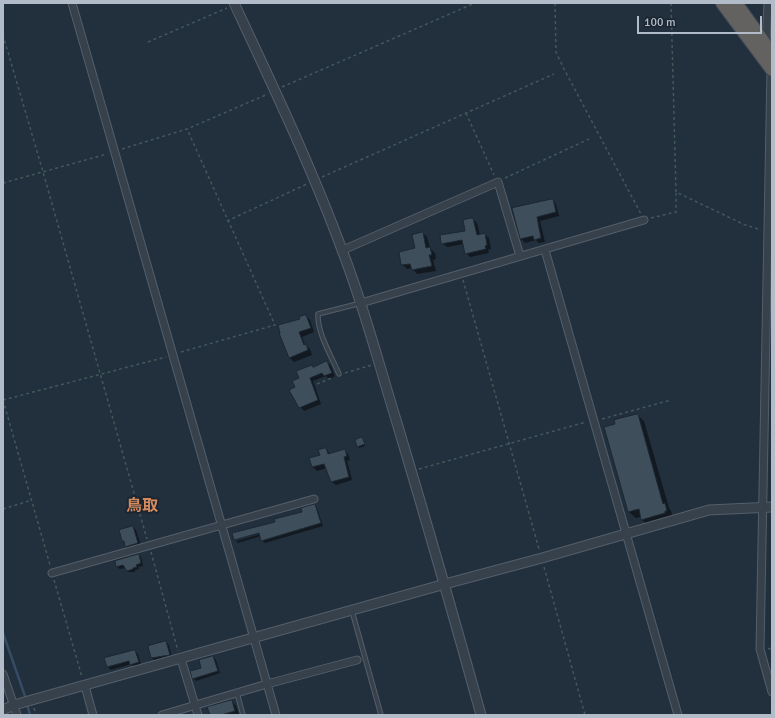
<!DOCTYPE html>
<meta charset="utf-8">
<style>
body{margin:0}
#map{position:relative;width:775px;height:718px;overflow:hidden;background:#222f3c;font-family:Signika,sans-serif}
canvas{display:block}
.frame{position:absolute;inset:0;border:4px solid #b2bcc8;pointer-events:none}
.scale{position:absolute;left:637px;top:16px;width:125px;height:18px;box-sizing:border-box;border:2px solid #b2bcc8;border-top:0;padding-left:5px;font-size:12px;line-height:14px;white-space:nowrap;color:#b2bcc8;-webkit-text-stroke:3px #1b2631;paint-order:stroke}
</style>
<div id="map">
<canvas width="775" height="718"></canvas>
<div class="frame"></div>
<div class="scale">100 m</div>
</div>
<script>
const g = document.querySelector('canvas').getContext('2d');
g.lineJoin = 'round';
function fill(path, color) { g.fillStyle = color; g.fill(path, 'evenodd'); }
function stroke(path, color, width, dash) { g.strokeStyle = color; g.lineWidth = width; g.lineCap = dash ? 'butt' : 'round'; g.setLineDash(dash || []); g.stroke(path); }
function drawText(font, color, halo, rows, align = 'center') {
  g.font = font + ' Signika,"Noto Sans JP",sans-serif'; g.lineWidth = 4; g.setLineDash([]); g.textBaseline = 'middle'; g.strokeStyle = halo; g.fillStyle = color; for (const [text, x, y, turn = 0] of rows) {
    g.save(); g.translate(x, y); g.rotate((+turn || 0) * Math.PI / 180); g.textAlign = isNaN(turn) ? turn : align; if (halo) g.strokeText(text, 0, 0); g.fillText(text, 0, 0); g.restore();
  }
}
fill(new Path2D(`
 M552,200l4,4 3,12 -19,5 5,21 -6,1 -3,-3 -11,3 -4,-4 -8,-30z
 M472,219l5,4 3,12 4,-1 5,4 2,11 -3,1 1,3 -19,4 -4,-4 -2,-9 -17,3 -5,-4 25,-11z
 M423,233l4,4 3,11 5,5 1,6 -3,1 3,11 -19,3 -5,-6 -5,1 -5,-5 14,-15z
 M306,316l4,4 4,12 -12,5 3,8 5,4 2,6 -18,7 -5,-5 12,-37z
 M327,362l4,4 4,11 -6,2 -3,-3 -13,5 8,23 -17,7 -5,-6 -3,-17 18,-20z
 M637,415l7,6 25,87 2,3 2,6 -24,9 -7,-6v-3l-6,1 -7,-6 -24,-85 11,-3z
 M362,438l3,8 -6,2 -1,-2z
 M326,449l4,5 15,-4 3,4 2,6 -3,1 5,19 -16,5 -4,-3 -5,-14 -10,3 -4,-4 -2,-9 10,-3z
 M314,505l3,3 6,18 -58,17 -3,-3 -1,-4 -23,7 -2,-2 28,-8 -1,-2 -28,9 -2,-6 43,-11 27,-11z
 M133,527l3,3 5,16 -12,4 -6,-9z
 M139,555l2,2 2,9 -5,1 1,2 -4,1v2h-6l-4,-4 -5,1 -3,-2z
 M166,642l3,3 3,13 -17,3 -3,-3z
 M135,651l3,3 3,11 -7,2 -3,-3 -20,6 -3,-3z
 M213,657l3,3 4,13 -24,8 -3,-3z
 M232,701l4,5 3,9h-28z`), '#0007');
stroke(new Path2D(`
 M3,633l23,66
 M27,704l3,11`), '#354c64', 2.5);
const building = new Path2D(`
 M553,199l3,13 -19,5 4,21 -7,2 -1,-4 -13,3 -8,-31z
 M473,218l4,17 8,-2 2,12 -2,1 1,3 -21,5 -3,-14 -21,4 -1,-9 25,-4 -2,-11z
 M423,232l3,16 4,-1 2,8h-3l3,11 -20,4 -2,-6 -9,1 -2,-13 16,-4 -3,-13z
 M306,315l5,13 -12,4 5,13 2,-1 2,6 -19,8 -10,-25h1l-2,-8 22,-6 -1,-2z
 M327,361l5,12 -8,3 -2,-3 -12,5 8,22 -19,8 -10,-18 6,-3 -3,-6 7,-3 -3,-7 16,-6 1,2z
 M638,414l25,90 2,-1 2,8h-2v2l-24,7 -2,-11 -11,3 -24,-85 11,-3 -1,-4z
 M362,437l3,7 -8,3 -2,-7z
 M326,448l2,6 17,-5 2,7 -3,1 5,20 -18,5 -7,-18 -12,3 -3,-9 11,-3 -2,-5z
 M315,504l6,19 -60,18 -2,-8 -25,7 -2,-7 43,-11 -1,-3 28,-7 -1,-4z
 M133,526l5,17 -13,4 -1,-6h-2l-3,-11z
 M139,554l2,9 -5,2 1,2 -4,1v1l-6,2 -4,-6 -7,2 -1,-6z
 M166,641l4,14 -19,3 -3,-12z
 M135,650l4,12 -9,3 -1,-4 -22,6 -3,-9z
 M213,656l5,15 -26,8 -2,-8 11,-3 -2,-8z
 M232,700l3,11 -14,4h-11l-3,-8z`);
fill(building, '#3e4e5b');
stroke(building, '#1d2833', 1);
const service = new Path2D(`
 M339,374c-7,-17 -22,-41 -21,-60l43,-11
 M352,611l29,104
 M237,693l6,22`);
const minor = new Path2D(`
 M72,3l204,712
 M766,45l2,-42
 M771,68l-11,581 12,43
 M343,250l155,-68 22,74
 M545,250l133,465
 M361,303l283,-83
 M52,573l262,-74
 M181,659l17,56
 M3,674l14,41
 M85,686l8,29
 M162,715l105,-31 90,-24`);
const tertiary = new Path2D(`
 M234,3c38,81 77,163 108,247 22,56 37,115 55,173 29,97 57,194 84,292
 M3,710l11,-5 431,-121 97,-26 167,-48 63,-3`);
const trunk = new Path2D(`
 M722,3l50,67
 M736,3l36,50`);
stroke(service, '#545f6a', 5.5);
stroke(minor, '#545f6a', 9);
stroke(tertiary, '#545f6a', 11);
stroke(trunk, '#414c57', 14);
stroke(new Path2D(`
 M555,3l1,49 8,17 77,145
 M671,3l5,189 67,32 18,6
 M3,35l40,137 104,367
 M148,42l79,-34
 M282,87l193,-84
 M466,113l28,62
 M122,149l65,-20 81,-35
 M322,177l232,-103
 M505,178l84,-39
 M3,183l104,-29
 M651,218l25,-6v-20
 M227,221l80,-37
 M463,280l76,269
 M181,352l94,-27 -88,-196
 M345,373l27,-8
 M317,384l17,-7
 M3,400l163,-43
 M3,400l47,165
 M602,419l69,-19
 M419,469l167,-47
 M3,509l29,-9
 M151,552l27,99
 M544,567l41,148
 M54,580l28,97
 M768,649l4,-1
 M34,708l2,7`), '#42595a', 1.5, [3, 3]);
stroke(service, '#36414c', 3.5);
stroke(minor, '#36414c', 7);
stroke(tertiary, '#36414c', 9);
stroke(trunk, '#646260', 12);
drawText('bold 16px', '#d68a5e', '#1b2631', [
 ["鳥取",142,507]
]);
</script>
